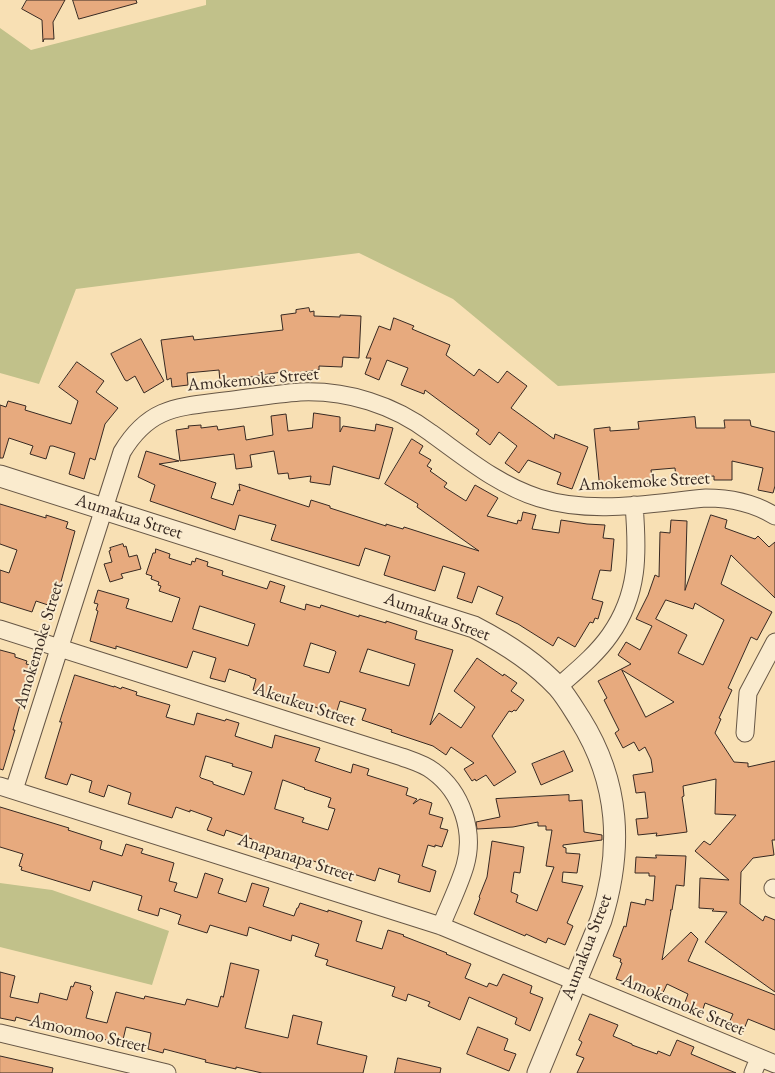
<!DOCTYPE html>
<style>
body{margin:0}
canvas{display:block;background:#f8e0b4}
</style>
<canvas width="775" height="1073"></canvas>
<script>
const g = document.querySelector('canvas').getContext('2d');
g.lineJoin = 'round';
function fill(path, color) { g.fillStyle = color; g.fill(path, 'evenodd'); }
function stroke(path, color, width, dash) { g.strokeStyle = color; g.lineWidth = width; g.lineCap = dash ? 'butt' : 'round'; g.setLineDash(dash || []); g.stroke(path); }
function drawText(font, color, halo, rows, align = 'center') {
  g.font = font + ' "EB Garamond",serif'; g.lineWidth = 4; g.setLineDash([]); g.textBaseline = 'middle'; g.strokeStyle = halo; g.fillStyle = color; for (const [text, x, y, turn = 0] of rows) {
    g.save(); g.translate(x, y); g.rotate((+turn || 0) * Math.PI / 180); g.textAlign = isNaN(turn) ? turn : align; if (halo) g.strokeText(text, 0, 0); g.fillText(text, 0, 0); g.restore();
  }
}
fill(new Path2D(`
 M206,0h569v373l-217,13 -105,-87 -94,-46 -283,36 -37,95 -39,-11v-345l31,22 175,-45z
 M0,883l52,7 117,41 -17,54 -152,-38z`), '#c1c18a');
const building = new Path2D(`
 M27,0h38l-12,22 1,17h-10l-1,3 -1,-22 -20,-11z
 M73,0h63l1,3 -58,16z
 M309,308l1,4 4,-1v5l26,1v-2l21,1 -2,42 -16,-1 -1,10 -23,-1v4l-31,4v-3l-68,11 -1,-12 -32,3 1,12 -16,2 -1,-9 -4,2 -6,-40 32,-4 1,4 89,-10 -2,-15 15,-2v-3z
 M394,318l20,8 -2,3 38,16 -4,10 28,21 5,-7 19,14 9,-12 20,15 -16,22 43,31 1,-5 33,13 -16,42 -15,-5 4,-11 -33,-13 -9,13 -14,-10 12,-17 -18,-14 -9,13 -14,-11 3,-4 -54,-40 -1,4 -23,-9 7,-17 -21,-8 -8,20 -14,-6 6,-16h-5l13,-32 11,4z
 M141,339l23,42 -20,12 -9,-17 -8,5 -2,-1 -14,-26z
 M77,362l27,19 -8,11 22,16 -13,16 -10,36 -5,-2 -6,21 -15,-5 6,-21 -22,-7h-3l-4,13 -16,-5 3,-8 -24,-8 -6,20h-3v-53l6,2 2,-6 18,5 -1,4 46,14 7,-23 -19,-14z
 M314,413l26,4v15l3,-6 32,5 1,-7 17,4 -14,51 -46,-13 -3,19 -20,-3 1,-6 -22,3 -1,-6 -10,1 -4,-23 -24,4 2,12 -16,2 -2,-15 -54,7 -4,-31 13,-2 -1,-2 13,-1v3l16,-2 1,4 26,-4 2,14 27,-5 -2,-19 15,-2 2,17 24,-3z
 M695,417l1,11h29l-1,-8h26l1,6 24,6v54l-2,7 -15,-3 5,-22 -31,-7v19h-18v-4l-38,3 -1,-11 -24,2 2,13 -53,7 -6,-61 16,-2v4l29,-2 -1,-7z
 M412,439l11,7 -4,7 12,7 -4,6 5,3 -2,2 17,12 -3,4 22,14 9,-16 23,13 -11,18 30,8 1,-4 3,1 2,-9 13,3 -4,14 27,4 2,-13 26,4 18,1 -2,13 11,1 -3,32 -11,-1 -8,29 11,3 -5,17 -3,-1 -2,5 -3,-1 -15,25 -17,-10 -5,9 -35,-22 -22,-10 7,-17 -25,-11 -6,17 -15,-5 8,-25 -22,-7 -8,25 -51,-16 6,-19 -25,-8 -6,18 -88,-26 5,-15 -37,-10 -4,15 -85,-29 5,-16 -17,-8 8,-26 33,10 -20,3 57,19 -5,15 22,7 5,-15 2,1 -1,-7 70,23 2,-7 19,6v2l56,18v-2l17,5 1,-2 75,24 -62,-44 1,-3 -33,-20z
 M0,504l46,14v-3l22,7 -2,6 9,3 -21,76 -18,-6 -4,11 -32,-10v-32l9,3 8,-23 -17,-6z
 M711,515l16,5 -2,8 30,11 3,-3 11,11 6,-5v56l-44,-43 -10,29 51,28 -15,28 -6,-3 -23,51 4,2 -13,28 2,1 -6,14 19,29 14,1v4l27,-6v79h-3l2,15 -21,3 -12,14 -1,32 23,17 2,-5 10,4v72l-70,-50 22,-30 -15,-1 2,-2 -15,-1 1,-30 29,2 -34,-29 9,-10 6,4 26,-30 -21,-1 1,-35 -33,7 1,10 -2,1 5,35 -31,4 1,-3 -19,2 -2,-16 12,-1 -3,-26 -9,1 -3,-18 20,-3 -2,-13 -6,-12 -6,4 -5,-9 -11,6 -8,-15 4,-3 -15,-30 3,-2 -9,-17 33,-17 -13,-9 8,-13 14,8 12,-24 -16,-7 12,-24 7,-20 4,2 1,-45 10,1 1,-13 16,1 -2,69zM666,600l27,9 2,-6 29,17 -21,45 -25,-12 9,-18 -31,-16zM622,670l52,32 -28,15z
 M123,544l1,3 2,-1 3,11 8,-2 4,14 -20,5 2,4 -13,4 -6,-18 8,-2 -3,-11 2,-1 -1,-2z
 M156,549l14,5 -1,4 22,7 1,-4 3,1 1,-4 12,4 -1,4 16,5 -1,4 45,14 3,-8 15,5 -5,16 25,8 1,-6 14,4 1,-3 38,12v-2l27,8v-2l31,10 -2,8 38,11 -23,75 9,-12 22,15 14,-21 -21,-16 23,-33 26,18 1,-2 13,9 -6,8 13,9 -8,11 -2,-1 -2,2 -3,-1 -17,25 24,36 -22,14 -8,-11 -10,6 -1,-2 -3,2 -8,-12 10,-6 -23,-16 -5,8 -13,-9 -42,-14 1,-2 -30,-10 4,-11 -26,-8 -4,13 -33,-11 -1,4 -49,-17 3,-11 -6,-2v-1l-21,-7 -4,13 -15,-4 6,-20 -23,-7 -6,17 -71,-22v3l-26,-8 8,-30 -2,-1 2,-6 -4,-1 4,-13 31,9 -3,9 46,14 8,-24 -21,-7 2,-5 -3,-1 1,-3 -8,-3 1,-3 -6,-2 7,-21h2zM200,606l55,18 -7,22 -55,-17zM311,643l24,8 1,1 -7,21 -25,-7zM368,649l47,15 -6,22 -49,-14z
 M0,650l15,4v3l12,4 -1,3 5,1 -18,65h2l-12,40 -3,-1z
 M75,675l39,12v-1l7,3 1,-2 15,5 -1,3 34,10 -4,12 28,8 3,-12 28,8 1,-2 13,4 -4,13 37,12 3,-13 31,9 14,4 -5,13 36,12 2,-9 16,5 -2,6 41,13 -2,7 11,4 -4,5 7,-5 12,4 -3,11 14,4 -3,10 8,2 -6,17 -7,-2v2l-7,-2 -6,21 14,5 -6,21 -32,-10 2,-7 -21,-7 -4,13 -111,-36 -2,4 -12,-4 2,-6 -26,-9 -2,6 -17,-6 5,-12 -22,-8v2l-14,-5 -4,11 -44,-14 3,-11 -23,-8 -4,12 -15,-5 3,-11 -21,-7 -4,11 -22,-7 17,-56h-2zM206,756l27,8 -1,2 20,6 -8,23 -31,-11v-2l-12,-4 -1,-1zM283,780l22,8 -1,1 27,9 -3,9 7,2 -7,21 -26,-8 2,-4 -29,-9z
 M564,751l9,20 -32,14 -9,-21z
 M569,795v6l13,-1 2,32 18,3v5l-39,5v2l3,1v5l14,1 -3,19 -14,-1 -1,10 21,4 -16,37 6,3 -8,19 -17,-7 -2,5 -20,-9 -1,2 -51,-22 6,-16 -1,-1 8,-20 5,-36 32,6 -4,26 -6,-1 -3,20 7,3 -2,7 21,9 17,-44 -8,-1 6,-36h-6v-4h-8v-4l-25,5 -36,2 -1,-7 24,-5 -4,-18z
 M0,807l69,21 -1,2 34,11 -2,8 22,7 4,-12 17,5 -2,4 33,10 -5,18 8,2 -3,8 23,7 8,-25 18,6 -5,14 28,9 6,-19 17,5 -6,18 31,10 3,-8h1l2,-5 28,9v-2l34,11 -6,20 26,8 6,-19 16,5 -1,1 44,17 -1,1 25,10 -6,14 22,9 2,-4 8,3 6,-12 29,12 -2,7 13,5 -13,33 -15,-7 2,-6 -48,-21 -9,23 -32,-14 2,-4 -22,-8 -2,7 -14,-5 3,-9 -69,-22 2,-5 -13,-4 4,-12 -27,-9 -1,6 -42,-14 -2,9 -37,-11 -3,8 -29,-9 3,-9 -21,-7 -2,8 -20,-6 4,-14 -49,-15 -3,10 -69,-21 1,-3 -3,-1 4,-12 -23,-7z
 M656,855l30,1 -2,30 -8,-1 -4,25h-2l1,1 -9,49 29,-28 7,7 -10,22 87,34v35l-27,-11 -5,13 -15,-7 5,-11 -28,-11 -3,9 -18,-7 4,-11 -21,-10 -6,13 -15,-8 -30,-10 6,-16 -2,-1 1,-3 -8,-3 11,-30 2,1 5,-25 14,3 1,-6 7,2 2,-25h-6v-3h-14l1,-16 20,1z
 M231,963l28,7 -14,58 43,10 5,-23 29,7 -5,22 50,12 -4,17h-101l-26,-6v2l-31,-7 1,-2 -42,-11 -1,4 -15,-4 3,-16 -25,-6 -4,17 -27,-7 1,-3 -43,-11v4l-37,-10 -1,4 -15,-3v-46l15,4 -5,21 28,6 2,-10 27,7 4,-14 2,1 2,-5 16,4 -1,3 3,3 -7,26 21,5 9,-31 28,7 1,-3 40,9 2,-6 31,8 3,-11 2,1z
 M590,1014l28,11 -5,11 19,8v1l25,9 1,-3 12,5 7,-16 17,7 -3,7 45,19h-159l7,-15 -8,-3 6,-13 -3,-2z
 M478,1027l30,12 -4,11 12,4 -7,17 -42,-17z
 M0,1056l53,12 -1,5h-52z
 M398,1058l43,10 -1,5h-45z`);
fill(building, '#e7aa7e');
stroke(building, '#372922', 1);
const minor = new Path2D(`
 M0,629l402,128c11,4 22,7 31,14 29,21 42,61 32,95 -6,20 -16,40 -24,60
 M558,687c18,-16 38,-32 52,-52 29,-41 28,-82 24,-130
 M745,733l3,-40 27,-51
 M0,786l441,140 334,138
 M14,790l108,-338c27,-45 55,-45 103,-51 25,-3 50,-7 75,-9 47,-2 94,13 131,41 35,25 67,52 108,65 54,17 112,5 167,0 25,0 48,5 69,18
 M773,888l2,1
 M0,1033l167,40
 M753,1073l6,-15`);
const tertiary = new Path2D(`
 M0,476l474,151c31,16 60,34 84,60 8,9 15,21 22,32 40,64 43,130 21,201l-63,153`);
stroke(minor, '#675746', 19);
stroke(tertiary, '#675746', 23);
stroke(minor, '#faebce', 17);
stroke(tertiary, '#faebce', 21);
drawText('18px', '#372922', '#faebce', [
 ["Amokemoke Street",253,380,-5],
 ["Amokemoke Street",644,482,-3],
 ["Aumakua Street",129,517,18],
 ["Aumakua Street",437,617,20],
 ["Amokemoke Street",39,645,-73],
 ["Akeukeu Street",305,705,18],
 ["Anapanapa Street",296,858,18],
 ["Aumakua Street",587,947,-69],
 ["Amokemoke Street",683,1005,23],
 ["Amoomoo Street",88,1034,13]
]);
</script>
